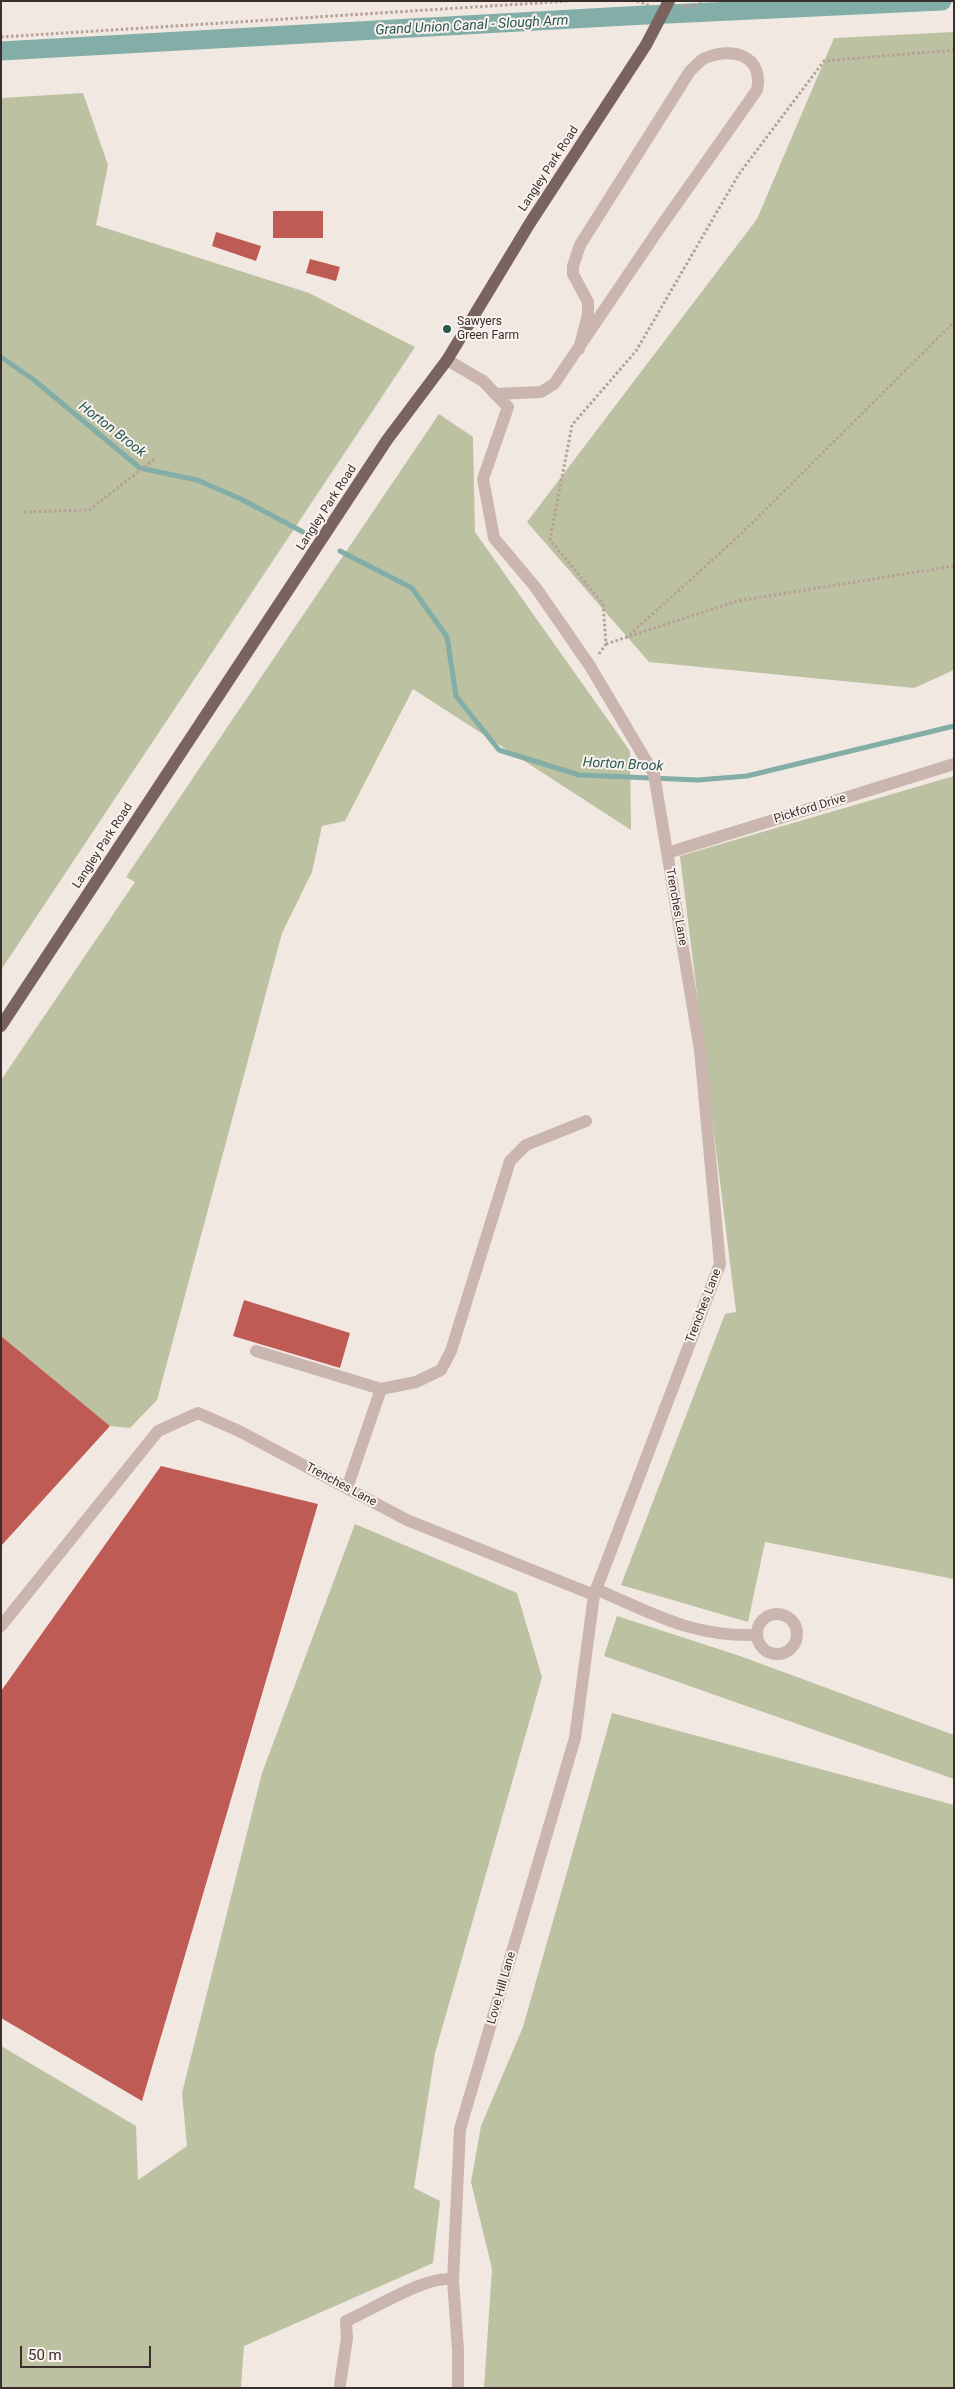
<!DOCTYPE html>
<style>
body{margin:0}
#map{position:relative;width:955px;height:2389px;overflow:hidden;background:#f2e8e2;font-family:Roboto,sans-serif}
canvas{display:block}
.frame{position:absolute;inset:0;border:2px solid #392e2c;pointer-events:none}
.scale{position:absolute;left:20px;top:2346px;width:131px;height:22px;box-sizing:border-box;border:2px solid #392e2c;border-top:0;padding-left:6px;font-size:15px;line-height:18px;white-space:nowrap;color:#392e2c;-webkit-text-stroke:4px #faf2ee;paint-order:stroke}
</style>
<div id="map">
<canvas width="955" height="2389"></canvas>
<div class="frame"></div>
<div class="scale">50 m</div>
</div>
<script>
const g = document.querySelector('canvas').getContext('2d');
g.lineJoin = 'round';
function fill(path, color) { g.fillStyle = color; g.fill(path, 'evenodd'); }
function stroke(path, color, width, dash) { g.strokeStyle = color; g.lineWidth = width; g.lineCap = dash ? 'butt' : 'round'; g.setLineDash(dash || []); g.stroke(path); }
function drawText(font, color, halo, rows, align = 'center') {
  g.font = font + ' Roboto,sans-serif'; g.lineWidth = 4; g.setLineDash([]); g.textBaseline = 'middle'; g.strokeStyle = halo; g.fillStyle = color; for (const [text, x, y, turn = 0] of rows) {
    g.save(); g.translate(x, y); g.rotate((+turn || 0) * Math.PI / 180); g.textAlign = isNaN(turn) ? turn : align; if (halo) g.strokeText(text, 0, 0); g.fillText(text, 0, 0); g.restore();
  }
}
fill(new Path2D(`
 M954,32v638l-40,18 -265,-26 -122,-140 230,-303 77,-181z
 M83,93l25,72 -12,60 213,68 106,54 -414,623v-872z
 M439,414l34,23 2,95 155,219 1,79 -218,-141 -68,132 -23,5 -10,46 -30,61 -125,467 -27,28 -20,-2 -109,-90v-256l134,-198 -9,-5z
 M954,776v803l-189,-37 -17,80 -127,-37 104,-271 11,-2 -56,-456z
 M355,1524l162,69 25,84 -107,376 -21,135 26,13 -7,62 -189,83 -3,42h-240v-342l135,80 2,54 49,-34 -5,-53 80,-320z
 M617,1616l123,40 214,79v44l-350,-123z
 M612,1713l342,92v583h-470l8,-119 -21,-87 10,-56 42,-99z`), '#bcc1a2');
stroke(new Path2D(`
 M1,357l33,23 106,88 57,12 44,19 62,33
 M340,551l72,37 35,49 9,59 43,54 80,25 119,5 49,-4 207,-50`), '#83aea8', 5);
stroke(new Path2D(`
 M1,51l625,-35 316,-15`), '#83aea8', 19);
fill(new Path2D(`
 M273,211h50v27h-50z
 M216,232l45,14 -5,15 -44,-15z
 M310,259l30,8 -4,14 -30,-8z
 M244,1300l106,33 -10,35 -107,-32z
 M1,1336l109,90 -109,120z
 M161,1466l157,38 -176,597 -141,-83v-327z`), '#be5b54');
stroke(new Path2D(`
 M637,1l13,5
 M681,6h15l5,-5
 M1,37l568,-36
 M24,512l65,-2 67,-52
 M626,638l116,-105 212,-211
 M606,644l131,-43 217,-35
 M599,654l7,-10 -3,-40 -53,-64 22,-115 64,-74 103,-177 85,-113 130,-11`), '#b6a098', 3, [2.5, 2.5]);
stroke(new Path2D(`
 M447,360l36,21 25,26 -25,72 11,59 42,50 54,78 64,108 46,276 20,214 -126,331 -19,143 -115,391 -7,151 5,70v38
 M495,394l46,-2 13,-8 105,-155 98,-139c7,-34 -24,-44 -52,-32 -5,2 -10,9 -15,13l-110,174 -7,21v8l15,28v13l-9,34
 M667,853l287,-89
 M256,1351l125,38 -34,99
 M381,1389l35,-7 25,-12 10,-19 59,-190 16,-16 60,-24
 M596,1589c57,25 96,48 161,46
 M757 1634a20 20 0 1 1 40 0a20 20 0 1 1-40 0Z
 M1,1626l157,-195 40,-18 41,18 168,89 187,75
 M340,2385l7,-47 -1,-17c24,-10 84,-48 107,-41`), '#cab6ae', 12);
stroke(new Path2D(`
 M1,1026l386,-586 60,-80 83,-137 116,-178`), '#7a635e', 12);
stroke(new Path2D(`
 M646,45l23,-44`), '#7a635e', 12);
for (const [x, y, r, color] of [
 [447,329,5,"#245852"]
]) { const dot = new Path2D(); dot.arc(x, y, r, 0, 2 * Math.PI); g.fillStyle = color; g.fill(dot); stroke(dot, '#faf2ee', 2); }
drawText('12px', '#392e2c', '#faf2ee', [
 ["Langley Park Road",549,169,-57],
 ["Langley Park Road",327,508,-57],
 ["Pickford Drive",810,809,-17],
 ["Langley Park Road",103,846,-57],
 ["Trenches Lane",676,907,80],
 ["Trenches Lane",704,1306,-69],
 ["Trenches Lane",341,1485,28],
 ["Love Hill Lane",502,1988,-74]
]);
drawText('12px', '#392e2c', '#faf2ee', [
 ["Sawyers",457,322],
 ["Green Farm",457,336]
], 'left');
drawText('italic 14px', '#245852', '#faf2ee', [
 ["Grand Union Canal - Slough Arm",472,26,-3],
 ["Horton Brook",112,430,38],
 ["Horton Brook",623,765,3]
]);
</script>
